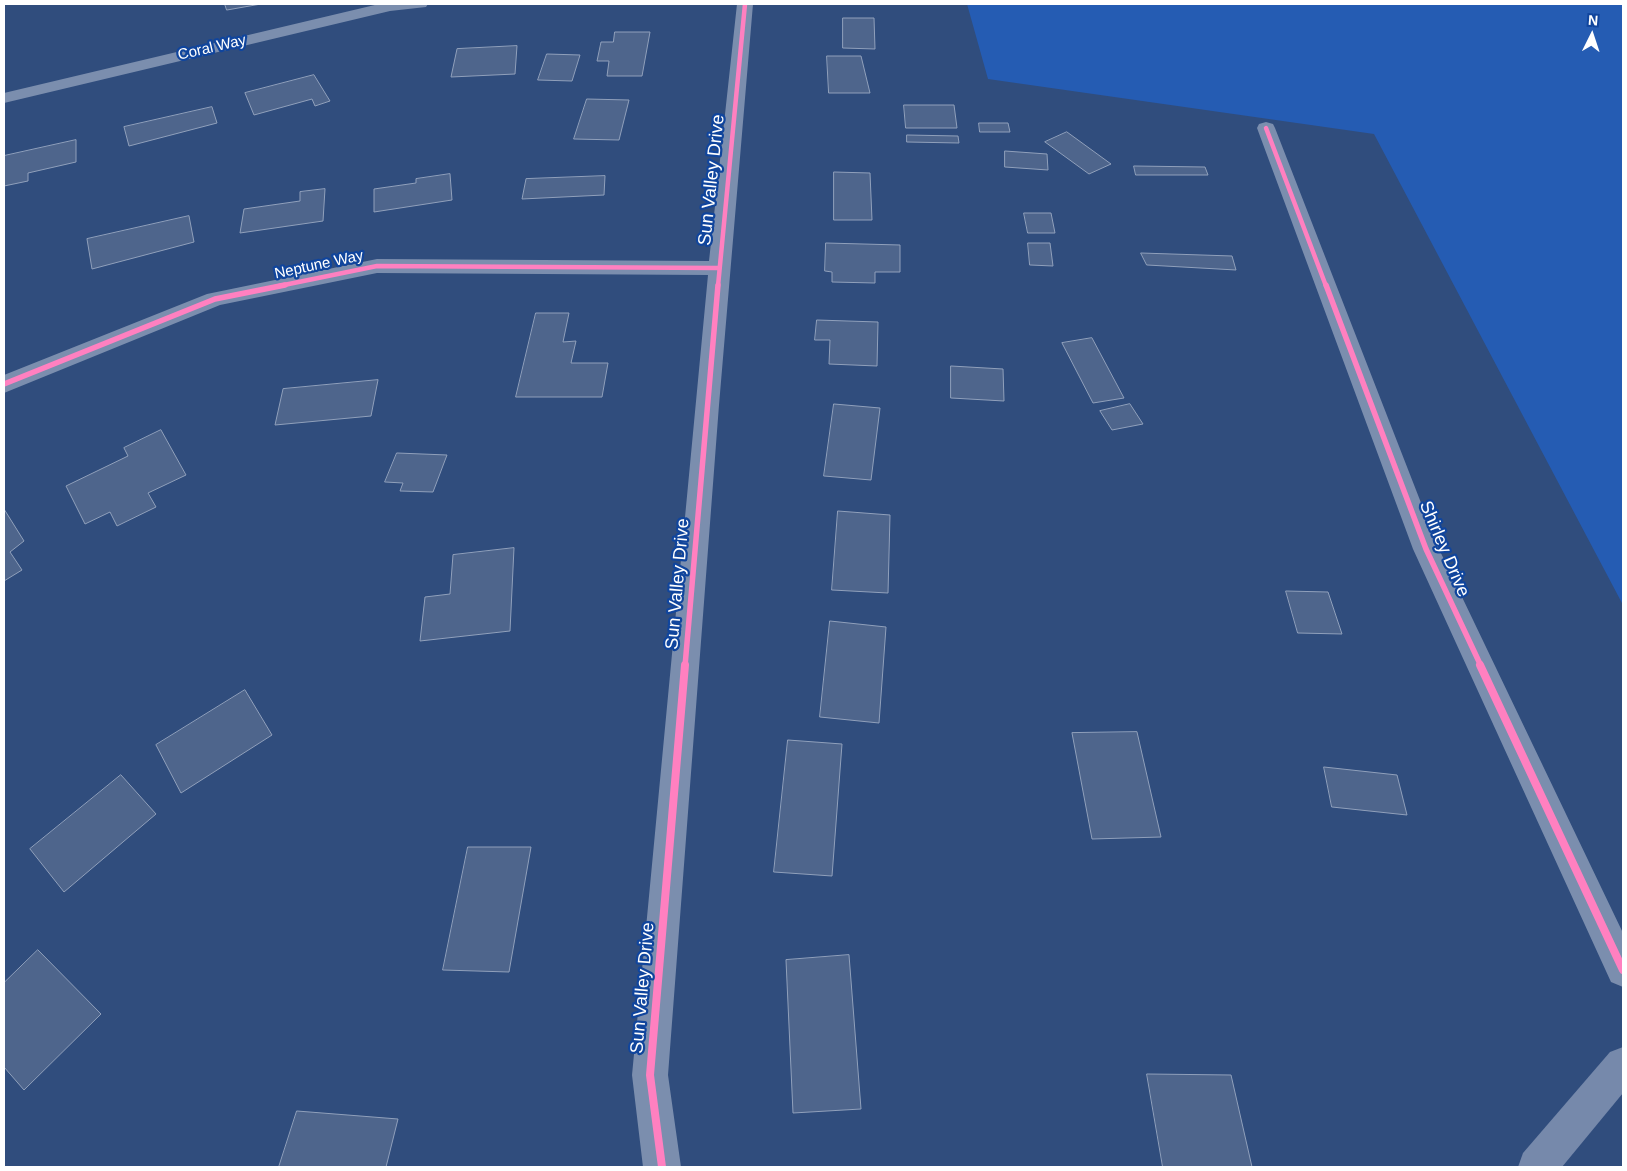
<!DOCTYPE html>
<style>
body{margin:0}
#map{position:relative;width:1627px;height:1171px;overflow:hidden;background:#304d7d;font-family:Helvetica,sans-serif}
canvas{display:block}
.frame{position:absolute;inset:0;border:5px solid #fff;pointer-events:none}
.north{position:absolute;left:1567px;top:10px;width:50px;height:50px;-webkit-text-stroke:4px #10459d;paint-order:stroke;rotate:4deg;font-size:14px;font-weight:700;line-height:20px;text-align:center;color:#fff}
.north::after{content:'';display:block;margin:auto;width:18px;height:22px;background:#fff;clip-path:polygon(50% 0,100% 100%,50% 72%,0 100%)}
</style>
<div id="map">
<canvas width="1627" height="1171"></canvas>
<div class="frame"></div>
<div class="north">N</div>
</div>
<script>
const g = document.querySelector('canvas').getContext('2d');
g.lineJoin = 'round';
function fill(path, color) { g.fillStyle = color; g.fill(path, 'evenodd'); }
function stroke(path, color, width, dash) { g.strokeStyle = color; g.lineWidth = width; g.lineCap = dash ? 'butt' : 'round'; g.setLineDash(dash || []); g.stroke(path); }
function drawText(font, color, halo, rows, align = 'center') {
  g.font = font + ' Helvetica,sans-serif'; g.lineWidth = 4.5; g.setLineDash([]); g.textBaseline = 'middle'; g.strokeStyle = halo; g.fillStyle = color; for (const [text, x, y, turn = 0] of rows) {
    g.save(); g.translate(x, y); g.rotate((+turn || 0) * Math.PI / 180); g.textAlign = isNaN(turn) ? turn : align; if (halo) g.strokeText(text, 0, 0); g.fillText(text, 0, 0); g.restore();
  }
}
fill(new Path2D(`
 M967,4h656v601l-249,-471 -386,-55z`), '#255cb3');
const building = new Path2D(`
 M225,4h36l-34,6z
 M843,18h31l1,31 -32,-1z
 M615,32h35l-8,44h-35l2,-15h-12l4,-19h12z
 M517,46l-2,28 -64,3 6,-28z
 M547,54l33,1 -8,26 -34,-1z
 M827,56h34l9,37h-41z
 M314,75l16,26 -15,5 -3,-7 -58,16 -9,-22z
 M587,99l42,1 -10,40 -45,-1z
 M904,105h50l3,23h-51z
 M212,107l5,16 -88,23 -5,-19z
 M979,123h29l2,9h-30z
 M1067,132l44,32 -22,10 -44,-32z
 M907,135l51,1 1,7 -52,-1z
 M76,140v22l-48,11v8l-24,5v-30z
 M1005,151l42,3 1,16 -43,-3z
 M1134,166l71,1 3,8h-72z
 M834,172l36,1 2,47h-38z
 M450,174l2,26 -78,12v-23l42,-6v-4z
 M605,176l-1,19 -82,4 4,-20z
 M325,189l-2,32 -83,12 4,-24 56,-8v-9z
 M1024,213h27l4,20h-27z
 M189,216l5,26 -102,27 -5,-30z
 M826,243l74,2v27h-25v11l-43,-1v-10l-7,-1z
 M1028,243h22l3,23 -23,-1z
 M1141,253l91,3 4,14 -89,-5z
 M536,313h33l-6,29 13,-1 -5,22h37l-6,34h-86z
 M817,320l61,2 -1,44 -48,-2 1,-24h-15z
 M1092,338l32,60 -31,5 -31,-60z
 M951,366l52,3 1,32 -53,-3z
 M378,380l-7,36 -96,9 8,-36z
 M834,404l46,4 -9,72 -47,-4z
 M1130,404l13,20 -31,6 -12,-19z
 M161,430l25,45 -38,18 8,14 -39,19 -7,-14 -25,12 -19,-38 62,-30 -4,-8z
 M397,453l50,2 -14,37 -33,-1 3,-8 -18,-1z
 M4,509l20,32 -14,11 12,18 -18,11z
 M838,511l52,4 -2,78 -56,-3z
 M514,548l-4,83 -90,10 5,-44 25,-3 3,-39z
 M1286,591l42,1 14,42 -44,-1z
 M830,621l56,6 -7,96 -59,-6z
 M245,690l27,45 -91,58 -25,-48z
 M1137,732l24,105 -69,2 -20,-106z
 M788,740l54,4 -10,132 -58,-4z
 M1324,767l73,8 10,40 -75,-8z
 M121,775l35,39 -92,78 -34,-43z
 M468,847h63l-22,125 -66,-2z
 M38,950l63,64 -77,76 -20,-23v-84z
 M849,955l12,154 -68,4 -7,-153z
 M1147,1074l84,1 21,92h-89z
 M297,1111l101,8 -12,48h-107z`);
fill(building, '#4e658c');
stroke(building, '#90a0bb', 1);
fill(new Path2D(`
 M379,4h49l-2,3 -36,4 -386,92v-10z
 M737,4h16l-34,401 -51,670 13,92h-38l-11,-92 76,-800 -331,-2 -157,32 -216,88v-18l203,-81 170,-35 332,2z
 M1266,122l7,2 2,4 164,421 184,384v54l-12,-5 -198,-433 -156,-421 2,-4z`), '#7b8eae');
fill(new Path2D(`
 M1623,1047v46l-61,74h-44l5,-14 87,-101z`), '#7689ab');
stroke(new Path2D(`
 M1266,128l60,158
 M279,286l98,-20 341,2
 M718,286l27,-282`), '#ff80c0', 4.5);
stroke(new Path2D(`
 M1326,285l100,264 55,117
 M4,384l211,-85 70,-14
 M685,666l33,-381`), '#ff80c0', 5.5);
stroke(new Path2D(`
 M1480,665l143,305
 M662,1167l-12,-92 35,-410`), '#ff80c0', 8);
drawText('15px', '#fff', '#10459d', [
 ["Coral Way",212,48,-13],
 ["Neptune Way",319,265,-12]
]);
drawText('18px', '#fff', '#10459d', [
 ["Sun Valley Drive",712,180,-84],
 ["Shirley Drive",1444,549,67],
 ["Sun Valley Drive",678,584,-85],
 ["Sun Valley Drive",643,988,-85]
]);
</script>
